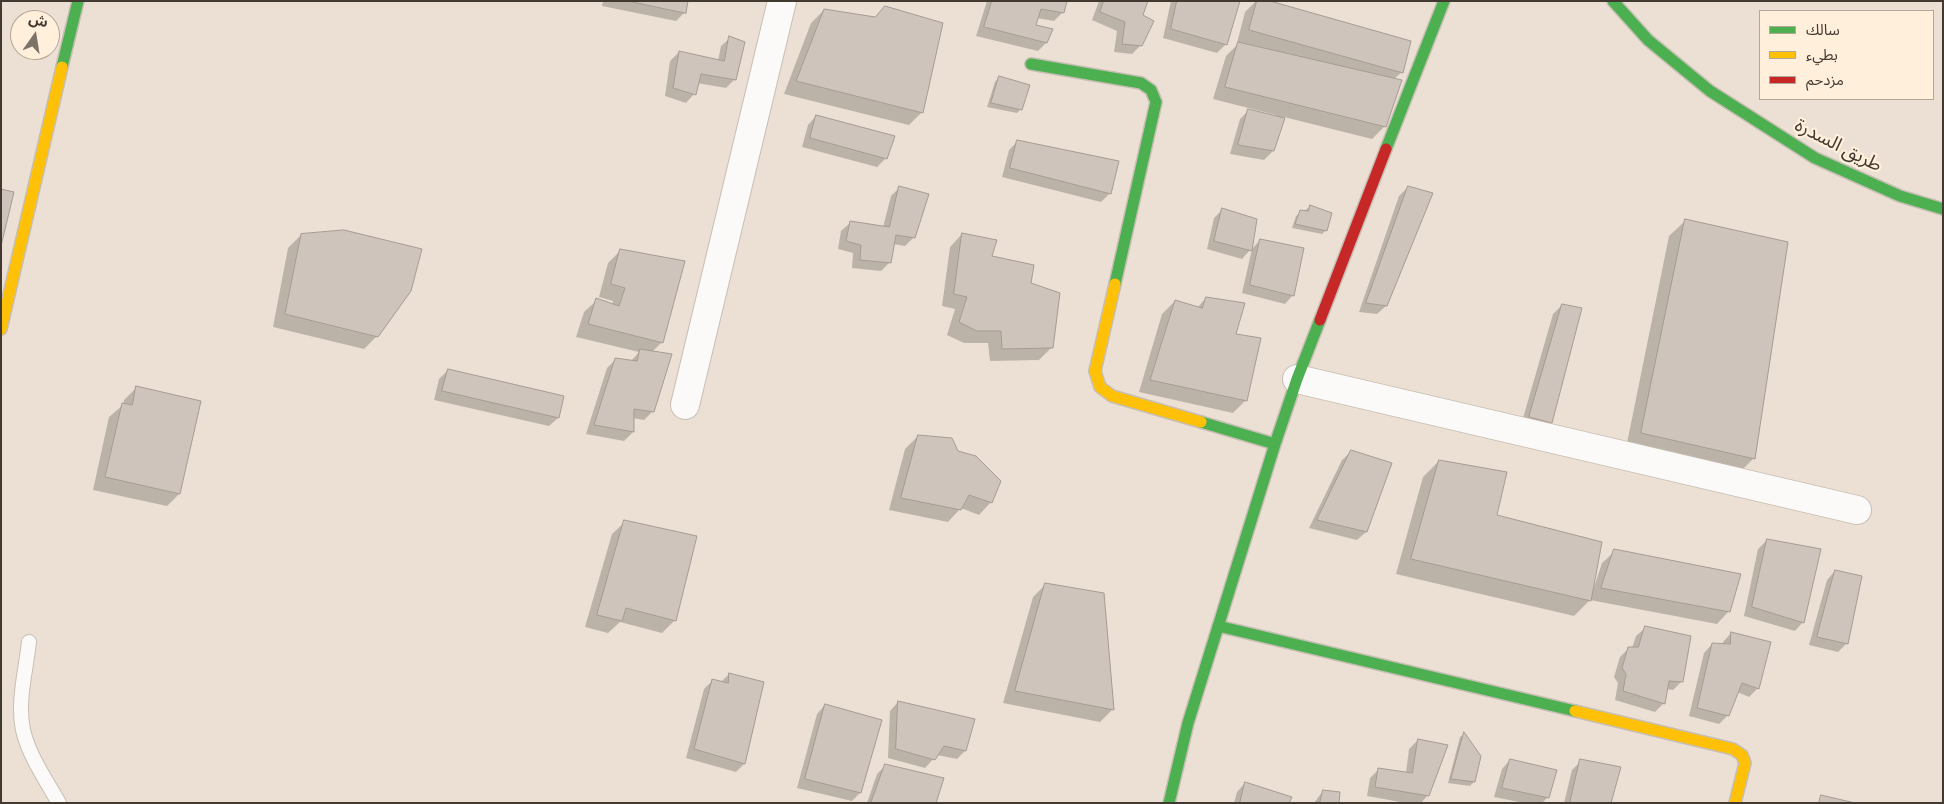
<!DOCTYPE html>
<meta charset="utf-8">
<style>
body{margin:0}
#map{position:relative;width:1944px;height:804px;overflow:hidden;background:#ebe0d3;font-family:Signika,"Noto Sans Arabic",sans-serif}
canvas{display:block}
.frame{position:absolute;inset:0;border:2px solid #423a30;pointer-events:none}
.legend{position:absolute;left:1759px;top:10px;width:175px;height:90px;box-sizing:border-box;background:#ffefdb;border:1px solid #b3a797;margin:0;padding:6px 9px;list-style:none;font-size:15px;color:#423a30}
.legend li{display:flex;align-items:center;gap:10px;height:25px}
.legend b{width:25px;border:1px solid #b3a797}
.north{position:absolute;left:10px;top:10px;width:50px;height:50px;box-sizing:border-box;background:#ffefdb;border:1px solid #b3a797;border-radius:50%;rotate:13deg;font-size:14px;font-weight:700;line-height:20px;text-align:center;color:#423a30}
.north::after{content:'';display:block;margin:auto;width:18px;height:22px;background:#7d7469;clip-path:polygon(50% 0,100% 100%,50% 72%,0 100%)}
</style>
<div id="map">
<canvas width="1944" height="804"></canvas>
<div class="frame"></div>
<ul class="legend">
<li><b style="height:6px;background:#4caf50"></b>سالك</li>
<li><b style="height:6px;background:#ffc107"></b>بطيء</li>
<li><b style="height:6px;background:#c62828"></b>مزدحم</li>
</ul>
<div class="north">ش</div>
</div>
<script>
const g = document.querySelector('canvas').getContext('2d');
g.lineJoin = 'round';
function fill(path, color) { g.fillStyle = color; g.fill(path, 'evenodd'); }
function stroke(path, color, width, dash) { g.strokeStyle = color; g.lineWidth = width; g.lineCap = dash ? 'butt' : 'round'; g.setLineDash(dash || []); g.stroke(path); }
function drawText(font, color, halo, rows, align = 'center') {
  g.font = font + ' Signika,"Noto Sans Arabic",sans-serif'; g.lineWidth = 4.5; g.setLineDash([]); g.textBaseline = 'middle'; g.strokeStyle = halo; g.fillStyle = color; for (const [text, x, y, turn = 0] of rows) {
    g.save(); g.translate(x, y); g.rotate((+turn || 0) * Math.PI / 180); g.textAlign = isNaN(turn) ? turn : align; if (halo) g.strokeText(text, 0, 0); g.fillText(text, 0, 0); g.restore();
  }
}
fill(new Path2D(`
 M603,1h84l-2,11 -9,9 -74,-15z
 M987,1h79l-4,12 -8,8 -17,-3 -3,8 12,17 -8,8 -62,-15z
 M1099,1h48l-6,14v30l-9,9 -18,-2 3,-21 -25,-11z
 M1171,1h68l-13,43 -9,9 -54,-15z
 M1256,1h9l137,71 -8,7 -9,47 -13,13 -88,-22 -11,34 -9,9 -34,-6 10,-35 8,-8 27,6 1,-2 -63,-16 13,-43 13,-13h-2l8,-31z
 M824,10l98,102 -13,13 -125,-31 27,-71z
 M730,38l13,5 -9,37 -8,8 -29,-5 -3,11 -8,9 -21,-7 5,-35 9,-9 39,9 3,-15z
 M999,77l22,32 -4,4 -30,-6 8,-25z
 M816,116l70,42 -9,9 -75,-20 6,-22z
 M1018,141l92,52 -9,9 -99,-25 7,-27z
 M900,187l14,50 -9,9 -12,-2 -3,18 -9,9 -29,-3 1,-15 -15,-4 3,-18 9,-8 33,4 8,-31z
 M1408,187l-22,119 -9,8 -18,-2 40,-116z
 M1310,207l16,23 -4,4 -30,-6 4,-12z
 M1222,210l28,40 -8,9 -35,-10 7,-31z
 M1685,221l69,237 -16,16 -112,-26 43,-212z
 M962,234l28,23 40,27 22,63 -13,13 -49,1 -2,-18h-24l-17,-8 8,-26 -13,-3 8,-59z
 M301,235l76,101 -13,13 -91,-22 15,-79z
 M1260,240l33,55 -8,9 -43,-11 10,-44z
 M621,250l41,92 -10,10 1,59 -9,9 -11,-2v14l-9,9 -38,-7 21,-66 9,-9 15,2 8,-9 -63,-15 8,-25 13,-12 15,5 1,-4 -14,-4 9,-34z
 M1206,298l29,37 25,4 -15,62 -12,12 -94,-21 23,-78 13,-13 22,7z
 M1562,305l18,4 -29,114 -9,8 -21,-6 32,-111z
 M448,370l114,27 -4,21 -9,8 -115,-26 5,-21z
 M137,387l42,107 -12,12 -74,-16 16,-73 14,-12 1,-5z
 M918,436l39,16 34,50 -12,13 -18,-7 -13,14 -59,-12 16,-61z
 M1351,452l15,80 -9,8 -48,-12 33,-68z
 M1439,461l56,55 97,70 2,1 8,-24 13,-12 114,60 -12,13 -127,-24 -16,16 -178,-42 27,-97z
 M625,522l50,98 -13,13 -42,-11 -12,11 -23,-6 27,-93z
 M1767,540l36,82 -8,9 -51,-15 14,-67z
 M1835,571l12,72 -9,9 -29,-7 18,-65z
 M1046,584l67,125 -13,13 -97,-19 30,-106z
 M1645,628l37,53 -9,9 -7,-1 -2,14 -9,9 -40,-12 3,-17 -4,-6 6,-20 9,-9h3l4,-12z
 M1731,633l27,55 -9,9 -12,-5 -9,23 -9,9 -30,-8 15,-63 8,-9 10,1 1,-3z
 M729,674l15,90 -8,8 -50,-14 18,-69 9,-9 8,2z
 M898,702l67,49 -8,8 -20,-4 -12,13 -37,-10 2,-47z
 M825,705l35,88 -8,8 -55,-13 20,-74z
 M1464,734l10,48 -4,4 -22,-3 12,-46z
 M1418,740l10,55 -7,8h-15l-39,-7 3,-18 9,-9 27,4 3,-24z
 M1510,760l38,37 -6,6h-18l-30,-6 8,-28z
 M1581,761l28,42h-45l8,-33z
 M886,765l49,38h-68l10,-29z
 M1245,783l43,20h-54l3,-11z
 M1323,791l14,12h-23z`), '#0003');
const building = new Path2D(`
 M628,1h60l-2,12z
 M992,1h75l-3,12 -23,-4 -5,16 17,4 -6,14 -63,-16z
 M1104,1h44l-5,14 11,6 -12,25 -20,-2 3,-22 -25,-10z
 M1177,1h63l-13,44 -56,-16z
 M1257,1h13l141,40 -8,32 -154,-43z
 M885,6l58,17 -20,90 -127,-32 28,-72 51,8z
 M729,36l16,6 -9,38 -35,-6 -5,21 -23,-7 6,-37 45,10z
 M1238,42l164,38 -16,47 -161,-40z
 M999,76l31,9 -8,25 -31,-7z
 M1248,109l37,9 -11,33 -36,-6z
 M816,115l79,21 -8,23 -77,-21z
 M1017,140l102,21 -8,33 -101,-26z
 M899,186l30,8 -14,44 -19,-3 -5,28 -31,-3 1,-15 -15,-4 4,-20 39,6z
 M1408,186l25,7 -46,113 -21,-3z
 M1,189l13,3 -13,54z
 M1310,205l22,8 -5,18 -32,-7 5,-14 8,1z
 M1222,208l35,11 -5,32 -38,-10z
 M1685,219l103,23 -33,217 -114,-26z
 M344,230l78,19 -11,42 -33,46 -93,-23 16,-80z
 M962,233l35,7 -5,16 42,9 -3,18 29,10 -7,55 -51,1 -1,-18h-24l-18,-9 8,-25 -13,-3z
 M1260,239l44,9 -10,48 -44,-11z
 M620,249l65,12 -22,82 -75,-19 8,-26 23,8 6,-18 -14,-4z
 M1206,297l39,6 -9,31 25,4 -14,63 -97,-21 25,-80 27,8z
 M1562,304l20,4 -30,115 -23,-6z
 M640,349l32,5 -18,58 -20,-3v23l-40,-7 21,-67 22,3z
 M448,369l116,27 -5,22 -117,-27z
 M136,386l65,15 -21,93 -75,-17 17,-74 10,2z
 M918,435l34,3 6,13 18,5 25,25 -9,22 -23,-8 -8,15 -60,-12z
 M1351,450l41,13 -25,69 -50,-12z
 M1439,460l68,12 -10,43 105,27 -11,59 -180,-42z
 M624,520l73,16 -21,85 -50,-13 -4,13 -25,-6z
 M1767,539l54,10 -17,74 -52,-16z
 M1614,549l127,25 -11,38 -129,-24z
 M1835,570l27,6 -14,68 -31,-7z
 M1045,583l59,10 10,117 -99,-19z
 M1645,626l46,10 -8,46 -14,-1 -4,23 -42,-13 3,-17 -4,-6 6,-21h10z
 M1731,632l40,10 -12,47 -17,-6 -13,33 -32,-8 15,-65 18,1z
 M729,673l35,9 -19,82 -51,-15 18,-70 16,4z
 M898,701l77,18 -9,32 -22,-5 -9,14 -39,-11z
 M825,704l57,16 -21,73 -56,-14z
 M1464,732l17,24 -6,26 -24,-3z
 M1418,739l30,6 -19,51 -54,-9 3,-19 34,5z
 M1510,759l47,11 -8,28 -47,-10z
 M1580,759l41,8 -10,36h-41z
 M885,764l59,14 -8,25h-65z
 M1245,782l47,15 -3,6h-49z
 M1323,790l17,2 -1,11h-19z
 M1821,795l34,8h-36z`);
fill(building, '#cec4bc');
stroke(building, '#a59b93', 1);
const lane = new Path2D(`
 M29,642c-3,28 -12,60 -6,88 6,26 23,50 36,73`);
const street = new Path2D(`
 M1297,379l560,131
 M685,405l97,-404`);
const fast = new Path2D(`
 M1613,1l35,39 62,51 105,67 85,38 43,13
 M1031,64l110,19 10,7 5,12 -41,182
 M62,67l16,-66
 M1386,149l58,-148
 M1201,422l74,22
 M1218,626l357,85
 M1169,803l19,-80 87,-279 22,-65 23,-59`);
const slow = new Path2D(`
 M1115,284l-20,87 5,16 12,9 89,26
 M1,329l61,-262
 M1575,711l158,38 9,6 3,8 -10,40`);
const jam = new Path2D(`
 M1320,320l66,-171`);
stroke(lane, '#c7beb4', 16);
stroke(street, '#c7beb4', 30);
stroke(fast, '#c7beb4', 14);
stroke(slow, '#c7beb4', 14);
stroke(jam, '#c7beb4', 14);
stroke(lane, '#fcfaf8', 14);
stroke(street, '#fcfaf8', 28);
stroke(fast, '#4caf50', 11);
stroke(slow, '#ffc107', 11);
stroke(jam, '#c62828', 11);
drawText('19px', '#423a30', '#ffefdb', [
 ["طريق السدرة",1838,146,27]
]);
</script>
